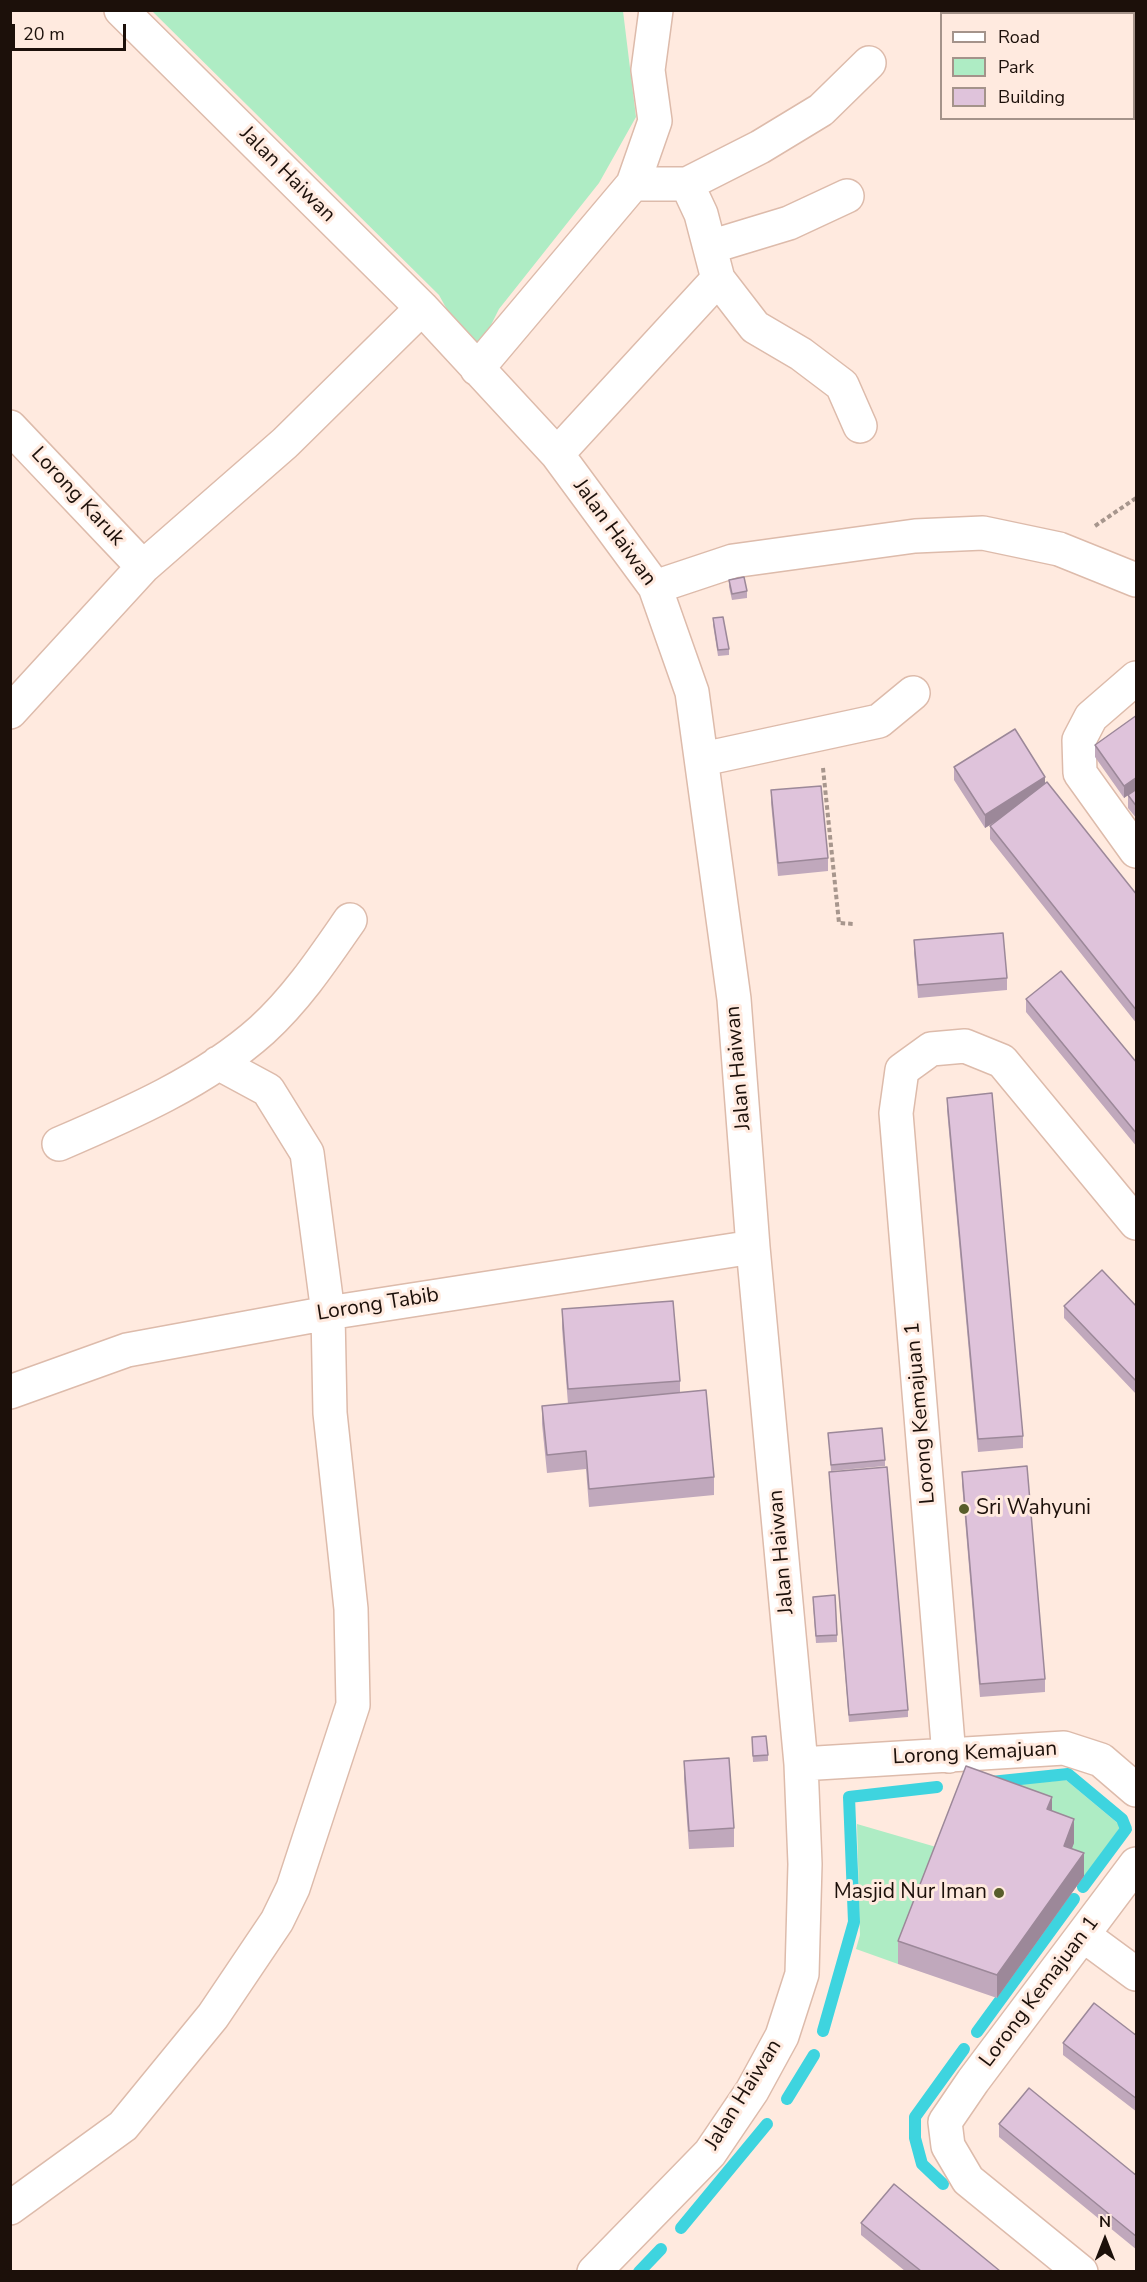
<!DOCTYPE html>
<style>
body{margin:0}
#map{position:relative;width:1147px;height:2282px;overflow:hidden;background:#ffeadf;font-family:"Nunito Sans",sans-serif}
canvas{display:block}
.frame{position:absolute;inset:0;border:12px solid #1c100a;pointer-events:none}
.legend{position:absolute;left:940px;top:12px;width:195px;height:108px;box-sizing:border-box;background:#ffeadf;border:2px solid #a4938a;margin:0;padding:8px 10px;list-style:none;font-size:18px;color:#1c100a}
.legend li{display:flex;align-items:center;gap:12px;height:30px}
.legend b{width:30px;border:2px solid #a4938a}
.north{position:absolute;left:1075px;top:2210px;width:60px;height:60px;-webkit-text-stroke:4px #ffeadf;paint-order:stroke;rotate:0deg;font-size:16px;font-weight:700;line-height:24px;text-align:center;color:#1c100a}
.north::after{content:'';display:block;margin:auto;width:21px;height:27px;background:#1c100a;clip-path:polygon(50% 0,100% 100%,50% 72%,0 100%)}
.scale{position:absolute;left:12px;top:24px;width:114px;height:27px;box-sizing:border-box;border:3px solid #1c100a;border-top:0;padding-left:8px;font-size:18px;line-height:21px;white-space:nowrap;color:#1c100a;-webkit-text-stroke:4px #ffeadf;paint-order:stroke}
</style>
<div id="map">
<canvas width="1147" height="2282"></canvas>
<div class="frame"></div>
<ul class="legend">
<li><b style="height:8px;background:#fff"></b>Road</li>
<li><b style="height:16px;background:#aeecc4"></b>Park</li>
<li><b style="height:16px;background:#dfc3db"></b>Building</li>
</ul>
<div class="north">N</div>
<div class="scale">20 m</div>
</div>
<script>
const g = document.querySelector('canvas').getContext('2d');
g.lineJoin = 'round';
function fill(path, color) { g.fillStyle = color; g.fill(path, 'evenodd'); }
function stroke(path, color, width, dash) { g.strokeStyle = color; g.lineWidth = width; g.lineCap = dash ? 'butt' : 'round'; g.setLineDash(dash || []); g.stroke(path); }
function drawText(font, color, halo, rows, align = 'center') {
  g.font = font + ' "Nunito Sans",sans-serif'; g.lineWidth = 6; g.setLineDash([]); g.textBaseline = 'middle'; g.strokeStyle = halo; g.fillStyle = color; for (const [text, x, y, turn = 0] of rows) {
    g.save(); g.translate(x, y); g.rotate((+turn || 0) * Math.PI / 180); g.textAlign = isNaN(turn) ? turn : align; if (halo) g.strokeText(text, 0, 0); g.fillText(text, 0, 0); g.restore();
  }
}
fill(new Path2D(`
 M152,11h471l13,106 -37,66 -100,126 -25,50 -35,-64z
 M1066,1780l55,46 -36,50 -21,-7 -98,-80z
 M857,1824l86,25 -45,115 -42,-15 4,-14z`), '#aeecc4');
stroke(new Path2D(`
 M991,1782l77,-8 54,45 4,10 -43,58
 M823,2031l31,-109 -5,-125 88,-10
 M977,2032l97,-133
 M787,2099l27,-44
 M943,2184l-21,-20 -7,-26v-21l49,-68
 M681,2228l86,-104
 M639,2272l22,-23`), '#3ed4df', 12);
const minor = new Path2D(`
 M121,10l301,298 135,146 98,133 37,105 42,307 19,248 48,517 4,100 -3,110 -20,62 -30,55 -42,62 -116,119
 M633,184h54l73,-37 61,-37 48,-47
 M687,184l14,30 17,65 37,48 46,27 41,31 18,41
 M710,247l79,-24 58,-27
 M477,369l156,-185 22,-63 -7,-51 8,-60
 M10,427l133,140
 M557,454l161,-175
 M655,587l78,-26 182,-25 68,-3 76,16 77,31
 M1136,678l-45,39 -12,23 1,33 56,78
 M10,712l133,-145 142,-124 137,-135
 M703,759l176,-38 34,-28
 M59,1144c70,-30 146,-63 203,-114 35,-32 61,-71 88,-110
 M10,1392l117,-42 201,-37 425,-66
 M949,1756l-53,-643 6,-43 29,-21 34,-3 37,15 134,162
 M801,1764l263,-16 37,12 35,30
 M1083,1935l53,39
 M10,2208l113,-82 90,-110 64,-95 16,-33 60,-183 -2,-96 -21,-196 -2,-100 -21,-160 -39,-63 -50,-27
 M1081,2272l-113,-92 -20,-34 -3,-24 28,-41 163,-217`);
stroke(minor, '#ddbbab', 36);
stroke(new Path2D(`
 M1095,526l41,-28
 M823,768l16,155 15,1`), '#a7968d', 4, [4.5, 3]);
stroke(minor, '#fff', 33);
fill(new Path2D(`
 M729,580l18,11v7l-15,2 -3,-13z
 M713,618l16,31v6l-11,1 -5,-31z
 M1137,715v104l-9,-11v-13l-4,3 -29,-41v-12z
 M954,767l91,16 92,112v129l-147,-185v-13l10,-7 -15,9 -31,-48z
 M771,790l57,68v13l-50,5 -7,-73z
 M914,940l93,38v12l-89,8 -4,-45z
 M1026,999l111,64v84l-111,-135z
 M947,1098l76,338v12l-45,4 -31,-342z
 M1064,1306l73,1v88l-73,-77z
 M562,1309l118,72v12l34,84v18l-125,12 -3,-38 -39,4 -5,-49v-18l26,-2 -6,-76z
 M828,1433l57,27v6l-54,5z
 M829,1472l79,238v7l-59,5z
 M962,1472l83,207v13l-65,5 -18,-213z
 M813,1603l24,32v7l-21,1z
 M752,1743l16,12v6l-15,1z
 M684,1761l50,67v19l-45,2 -5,-70z
 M1052,1811l22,32 -2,5 12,28 -87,122 -99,-34v-23z
 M1137,2036v76l-74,-57v-12z
 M999,2124l138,52v74l-138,-113z
 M861,2223l139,48h-95l-44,-36z`), '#c0a8bc');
fill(new Path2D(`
 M1045,777v13l-60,38v-13z
 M1137,777v12l-13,9v-12z
 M1052,1797v23l-5,-11z
 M1074,1819v24l-10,26v-23z
 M1084,1853v23l-87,122v-23z`), '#9c8899');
const building = new Path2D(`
 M744,577l3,14 -15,3 -3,-14z
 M723,617l6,32 -11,1 -5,-32z
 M1137,715v62l-13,9 -29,-41z
 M1015,729l30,48 -60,38 -31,-48z
 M1047,782l90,113v116l-147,-185z
 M821,786l7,72 -50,5 -7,-73z
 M1137,789v18l-9,-12z
 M1003,933l4,45 -89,7 -4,-45z
 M1061,971l76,92v71l-111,-135z
 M992,1093l31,343 -45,3 -31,-341z
 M1102,1270l35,37v75l-73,-76z
 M673,1301l7,80 -112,8 -6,-80z
 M706,1390l8,87 -125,12 -3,-38 -39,4 -5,-49z
 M882,1428l3,32 -54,5 -3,-32z
 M1027,1466l18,213 -65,5 -18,-212z
 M887,1467l21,243 -59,5 -20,-243z
 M835,1595l2,40 -21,1 -3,-39z
 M766,1736l2,19 -15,1 -1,-19z
 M729,1758l5,70 -45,3 -5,-70z
 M966,1766l86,31 -5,12 27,10 -10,27 20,7 -87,122 -99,-34z
 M1094,2003l43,33v63l-74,-56z
 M1029,2088l108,88v61l-138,-113z
 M894,2184l106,87h-79l-60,-48z`);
fill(building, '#dfc3db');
stroke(building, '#9c8899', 1.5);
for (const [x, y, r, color] of [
 [964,1509,6,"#585d2b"],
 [999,1893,6,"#585d2b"]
]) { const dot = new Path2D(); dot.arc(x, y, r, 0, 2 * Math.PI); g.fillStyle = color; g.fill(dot); stroke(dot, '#ffeadf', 2); }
drawText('21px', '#1c100a', '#ffeadf', [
 ["Jalan Haiwan",287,175,45],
 ["Lorong Karuk",77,497,47],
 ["Jalan Haiwan",614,533,54],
 ["Jalan Haiwan",739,1068,-95],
 ["Lorong Tabib",378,1305,-9],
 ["Lorong Kemajuan 1",921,1413,-95],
 ["Jalan Haiwan",782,1552,-95],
 ["Lorong Kemajuan",975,1754,-3],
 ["Lorong Kemajuan 1",1040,1992,-53],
 ["Jalan Haiwan",744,2095,-58]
]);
drawText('21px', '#1c100a', '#ffeadf', [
 ["Sri Wahyuni",976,1509],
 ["Masjid Nur Iman",987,1893,"right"]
], 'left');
</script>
